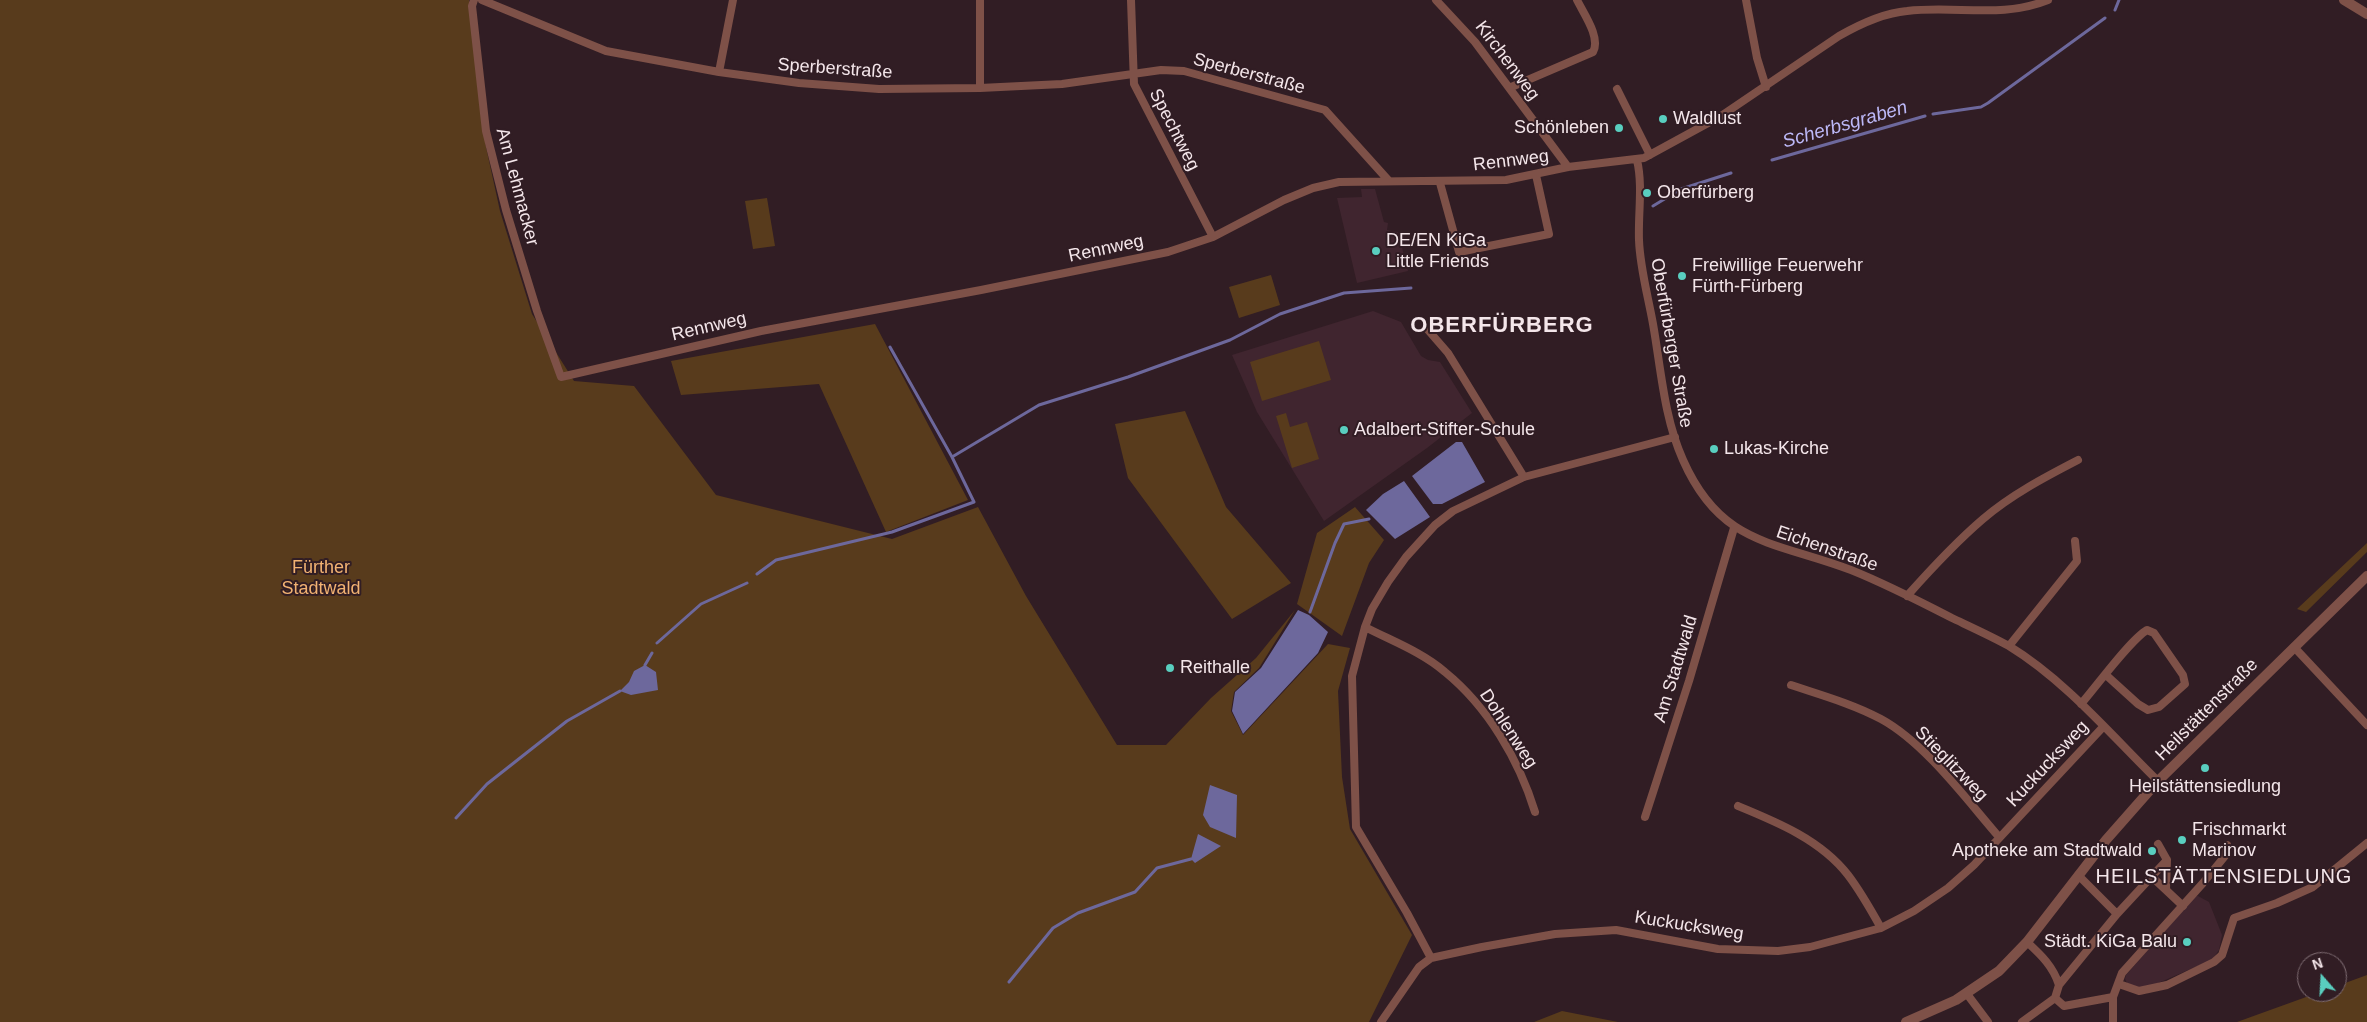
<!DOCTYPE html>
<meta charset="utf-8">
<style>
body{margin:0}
#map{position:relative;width:2367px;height:1022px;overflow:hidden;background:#311d24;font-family:Arial,sans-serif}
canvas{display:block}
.north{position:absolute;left:2297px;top:952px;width:50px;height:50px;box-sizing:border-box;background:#311d24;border:1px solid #7f6d73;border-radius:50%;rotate:341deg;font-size:14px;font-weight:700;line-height:20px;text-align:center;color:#f4e6ea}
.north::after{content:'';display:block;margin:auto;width:18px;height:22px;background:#59cebf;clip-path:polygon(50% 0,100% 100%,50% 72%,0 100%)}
</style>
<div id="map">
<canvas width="2367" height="1022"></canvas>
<div class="north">N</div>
</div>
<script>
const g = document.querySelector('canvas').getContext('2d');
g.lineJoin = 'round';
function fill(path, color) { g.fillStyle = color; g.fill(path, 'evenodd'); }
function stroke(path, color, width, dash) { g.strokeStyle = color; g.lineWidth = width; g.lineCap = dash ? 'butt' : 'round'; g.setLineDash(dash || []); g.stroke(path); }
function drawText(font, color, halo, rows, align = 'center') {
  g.font = font + ' Arial,sans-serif'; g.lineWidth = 4; g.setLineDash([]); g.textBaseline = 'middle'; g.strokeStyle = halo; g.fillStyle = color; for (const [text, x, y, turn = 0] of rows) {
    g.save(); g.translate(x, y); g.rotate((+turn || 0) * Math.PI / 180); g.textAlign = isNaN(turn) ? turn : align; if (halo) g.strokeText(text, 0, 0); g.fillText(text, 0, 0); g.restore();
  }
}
fill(new Path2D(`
 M1361,189h14l9,33 4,1 -1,7 11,2 10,39 -51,12 -20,-85 25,-1z
 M1373,311l28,11 20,34 7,4 12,2 32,51 -45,35 -103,73 -67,-109 -25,-57z
 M2196,895l13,7 13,33 -3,15 -7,10 -68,29 -16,-4 -3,-6 1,-4z`), '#40252f');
fill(new Path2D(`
 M0,0h469l17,147 14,64 32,103 42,67 60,5 82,109 176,44 86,-32 48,89 91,149h49l45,-47 45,-40 39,-48 -36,58 -25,24 -3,19 12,24 85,-91 22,4 -12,43 4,86 8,52 62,106 -43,87h-1369z
 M767,198l8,48 -22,3 -8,-48z
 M1271,275l9,30 -41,13 -10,-31z
 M875,324l93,176 -82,32 -67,-148 -138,11 -10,-34z
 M1319,341l12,39 -69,21 -12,-39z
 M1185,411l41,96 65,76 -59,36 -104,-141 -13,-54z
 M1286,413l4,14 17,-5 12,37 -27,9 -16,-52z
 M1355,507l29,33 -15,23 -27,73 -45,-32 20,-71z
 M2367,543v9l-61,60 -9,-3z
 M2367,975v47h-130l83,-30h17v-6z
 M1562,1011l56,11h-84z`), '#583b1c');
fill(new Path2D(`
 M1456,442h6l23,40 -43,22h-9l-21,-28z
 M1404,481l26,36 -35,22 -29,-29 17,-16z
 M1298,610l11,5 19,17 -10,21 -75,81 -11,-23 3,-19 26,-24z
 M645,665l11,7 2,18 -27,5 -11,-4 9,-9 5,-11z
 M1210,785l27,10 -1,43 -26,-11 -7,-12z
 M1198,834l23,12 -26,17 -4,-4z`), '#6d689c');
stroke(new Path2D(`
 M2115,10l4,-10
 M1933,114l48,-7 7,-4 117,-85
 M1772,160l153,-44
 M1653,206l28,-17 50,-16
 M890,347l62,110
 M757,574l19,-14 116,-28 82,-30 -22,-45 87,-52 89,-28 102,-37 50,-26 64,-21 67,-5
 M1310,612l25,-69 9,-19 25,-5
 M657,643l44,-39 46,-21
 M645,665l7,-12
 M456,818l31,-34 80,-63 53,-30
 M1009,982l44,-54 25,-15 57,-21 22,-24 34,-9`), '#6d689c', 3);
stroke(new Path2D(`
 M474,0l-2,6 14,125 20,79 31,101 24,66 200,-46 220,-41 187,-38 45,-15 71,-37 29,-12 26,-6 167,-2 62,-13 76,-9 77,-42 118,-80c21,-12 44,-23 68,-25 49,-6 94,8 141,-11
 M482,0l124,51 113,21 80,11 80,6 101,-1 82,-4 99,-14 23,1 141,39 64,71
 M980,0v88
 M1131,0l3,84 79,153
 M1436,0l39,42 93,125
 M1746,0l11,58 9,29
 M719,72l14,-72
 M1509,88l84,-36c8,-14 -9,-38 -16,-52
 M1617,89l33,66
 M1637,160c6,26 1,53 2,80 1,28 9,56 14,84 8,45 11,94 30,136 38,86 92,81 168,110 35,14 68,31 101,48 19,9 39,18 57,28 57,35 102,89 149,135
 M1440,183l19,69 90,-18 -13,-59
 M1428,330l20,23 76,124
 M1907,596c24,-27 49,-54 76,-77 28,-24 62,-42 95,-59
 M1365,627c27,14 57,25 80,45 43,35 74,88 90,140
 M2009,646l68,-85 -2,-20
 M2294,647l73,78
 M1791,685c30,10 62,19 90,34 44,24 85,80 118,118
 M2081,704c15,-17 49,-64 66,-74l7,3 29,42 2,9 -26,23 -11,3 -10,-6 -32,-29
 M1738,806c39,16 83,34 110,69 13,17 23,35 33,53
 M1645,817l44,-136 45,-153
 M2078,875l39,39
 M2152,877l14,13 1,-30
 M2166,890l17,16
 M2027,942c14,13 26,24 32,43
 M1431,958l-24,-45 -51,-86 -4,-151 13,-49 7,-18 16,-27 18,-25 29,-32 18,-14 71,-34 151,-40
 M2119,984l20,7 28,-6 47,-23 8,-7 12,-37 43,-15 36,-16 54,-44
 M1967,994l21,28
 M2055,998l9,8 49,-9
 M1381,1022l38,-55 12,-9 51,-11 73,-13 61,-4 102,19 60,2 32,-4 71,-19 33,-17 34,-23 26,-23 129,-138
 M2022,1022l33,-24 4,-13 58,-71 50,-54 -9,-16
 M2113,1022v-25l9,-24 81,-90 22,-27 2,-11`), '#7e5148', 8);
stroke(new Path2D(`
 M2344,0l23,14
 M1906,1022l50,-22 43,-29 28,-29 79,-102 52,-59 209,-205`), '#7e5148', 10);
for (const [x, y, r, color] of [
 [1663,119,5,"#59cebf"],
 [1619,128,5,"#59cebf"],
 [1647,193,5,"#59cebf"],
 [1376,251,5,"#59cebf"],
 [1682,276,5,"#59cebf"],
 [1344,430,5,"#59cebf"],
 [1714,449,5,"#59cebf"],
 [1170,668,5,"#59cebf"],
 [2205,768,5,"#59cebf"],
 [2182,840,5,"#59cebf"],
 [2152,851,5,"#59cebf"],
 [2187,942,5,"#59cebf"]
]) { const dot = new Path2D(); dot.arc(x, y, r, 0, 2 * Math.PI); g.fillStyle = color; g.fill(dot); stroke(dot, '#311d24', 2); }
drawText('18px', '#f4e6ea', '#311d24', [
 ["Kirchenweg",1507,61,53],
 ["Sperberstraße",835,69,4],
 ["Sperberstraße",1249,74,15],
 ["Spechtweg",1174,130,63],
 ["Rennweg",1511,161,-7],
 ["Am Lehmacker",517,187,75],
 ["Rennweg",1106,249,-12],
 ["Rennweg",709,327,-13],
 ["Oberfürberger Straße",1671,343,80],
 ["Eichenstraße",1827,549,19],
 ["Am Stadtwald",1676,669,-73],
 ["Heilstättenstraße",2207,710,-45],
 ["Dohlenweg",1508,729,57],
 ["Stieglitzweg",1951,764,46],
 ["Kuckucksweg",2048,764,-47],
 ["Kuckucksweg",1689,926,9]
]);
drawText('18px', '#f4e6ea', '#311d24', [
 ["Waldlust",1673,119],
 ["Schönleben",1609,128,"right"],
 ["Oberfürberg",1657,193],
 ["DE/EN KiGa",1386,241],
 ["Little Friends",1386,262],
 ["Freiwillige Feuerwehr",1692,266],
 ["Fürth-Fürberg",1692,287],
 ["Adalbert-Stifter-Schule",1354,430],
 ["Lukas-Kirche",1724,449],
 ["Reithalle",1180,668],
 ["Heilstättensiedlung",2205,787,"center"],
 ["Frischmarkt",2192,830],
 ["Marinov",2192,851],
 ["Apotheke am Stadtwald",2142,851,"right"],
 ["Städt. KiGa Balu",2177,942,"right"]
], 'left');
drawText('18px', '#f2b272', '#311d24', [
 ["Fürther",321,568],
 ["Stadtwald",321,589]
]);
drawText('italic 19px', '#bcb8f7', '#311d24', [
 ["Scherbsgraben",1845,125,-16]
]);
g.letterSpacing = '1px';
drawText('20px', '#f4e6ea', '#311d24', [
 ["HEILSTÄTTENSIEDLUNG",2224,877]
]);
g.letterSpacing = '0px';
g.letterSpacing = '1px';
drawText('bold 22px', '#f4e6ea', '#311d24', [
 ["OBERFÜRBERG",1502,326]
]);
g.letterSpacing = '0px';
</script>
